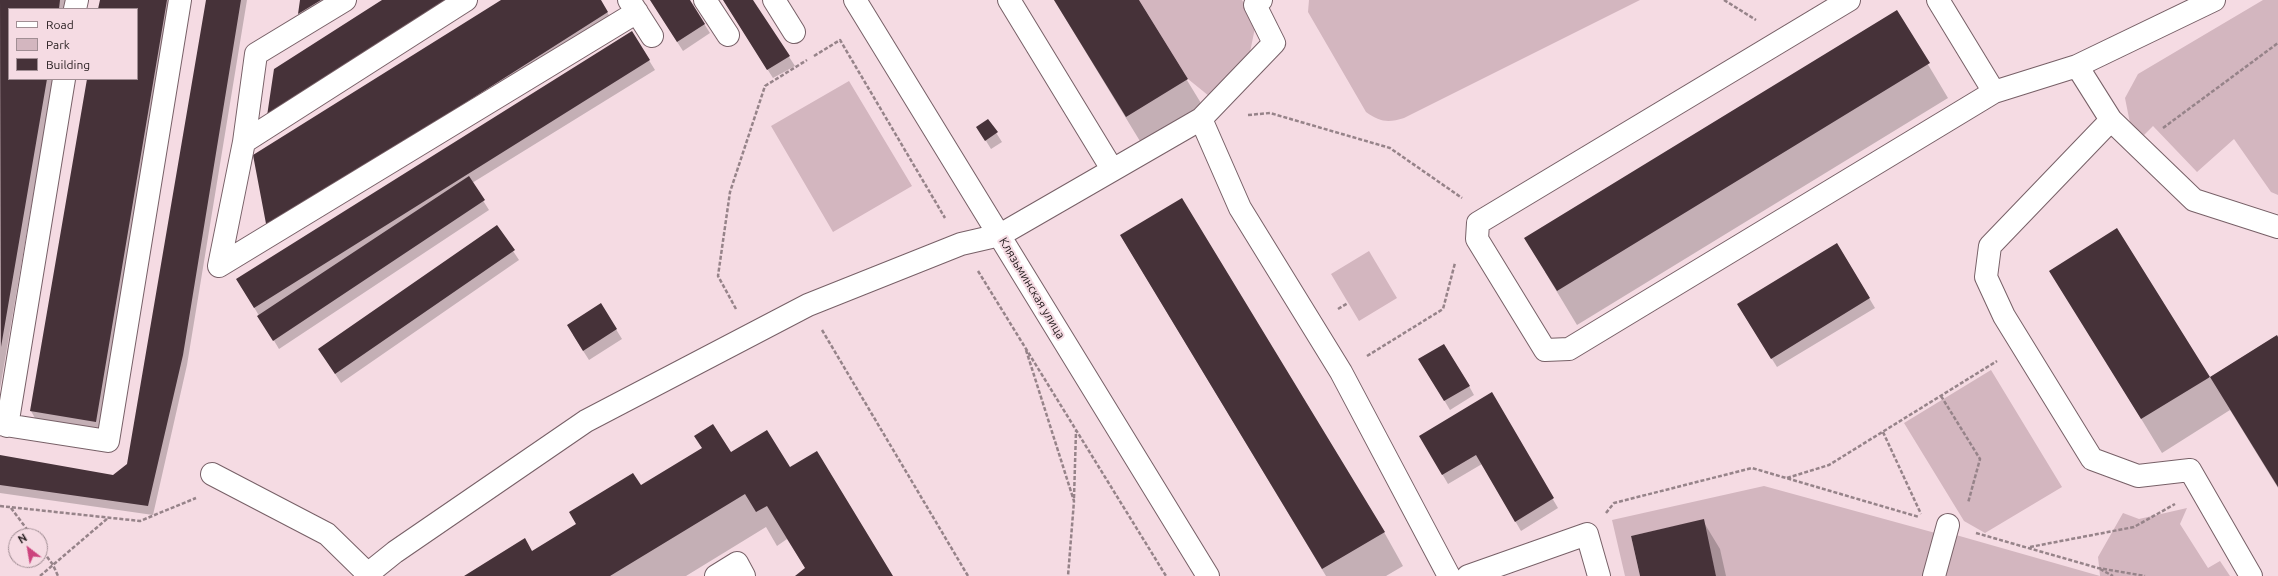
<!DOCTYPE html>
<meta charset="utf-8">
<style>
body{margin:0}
#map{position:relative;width:2278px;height:576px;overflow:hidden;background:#f5dbe3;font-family:Ubuntu,sans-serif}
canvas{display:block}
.legend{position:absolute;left:8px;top:8px;width:130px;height:72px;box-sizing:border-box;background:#f5dbe3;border:1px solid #a18e94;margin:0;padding:5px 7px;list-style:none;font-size:12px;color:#241b1d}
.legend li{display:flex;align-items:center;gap:8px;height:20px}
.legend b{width:20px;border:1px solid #a18e94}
.north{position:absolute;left:8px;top:528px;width:40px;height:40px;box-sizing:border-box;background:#f5dbe3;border:1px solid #a18e94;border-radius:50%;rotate:329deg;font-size:11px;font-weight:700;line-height:16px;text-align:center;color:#241b1d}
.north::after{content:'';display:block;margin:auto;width:14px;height:18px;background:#cc437d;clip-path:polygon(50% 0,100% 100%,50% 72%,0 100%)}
</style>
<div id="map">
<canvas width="2278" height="576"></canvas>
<ul class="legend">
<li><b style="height:5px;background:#fff"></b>Road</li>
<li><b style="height:11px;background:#d3b6bf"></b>Park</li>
<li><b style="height:11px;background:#463239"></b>Building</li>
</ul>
<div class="north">N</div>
</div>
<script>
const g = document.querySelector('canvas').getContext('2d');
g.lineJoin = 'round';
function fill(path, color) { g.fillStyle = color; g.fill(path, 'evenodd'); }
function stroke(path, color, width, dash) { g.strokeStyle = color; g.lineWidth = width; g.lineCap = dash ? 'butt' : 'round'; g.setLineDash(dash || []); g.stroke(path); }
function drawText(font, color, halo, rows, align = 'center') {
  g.font = font + ' Ubuntu,sans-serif'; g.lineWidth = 4; g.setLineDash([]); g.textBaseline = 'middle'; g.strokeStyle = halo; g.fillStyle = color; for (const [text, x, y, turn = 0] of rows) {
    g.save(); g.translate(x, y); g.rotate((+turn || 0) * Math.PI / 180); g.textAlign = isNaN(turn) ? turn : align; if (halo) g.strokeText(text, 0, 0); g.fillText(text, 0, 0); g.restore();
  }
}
fill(new Path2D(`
 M1139,0h103l14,23 -7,34 -40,39 -21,-17z
 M1309,0h331l-236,118c-16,5 -24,4 -38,-6l-58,-100z
 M2263,0h15v195l-7,-3 -37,-53 -37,33 -44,-46 -12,12 -11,-15 -5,-25 13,-24z
 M849,81l63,105 -79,46 -62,-106z
 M1369,251l28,47 -38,23 -28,-47z
 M1991,370l71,117 -77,46 -21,-12 -60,-98z
 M1764,486l175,48 -11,42h-212l-13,-56 -72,16 9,40h-15l-13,-56z
 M2187,508l-7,16 28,44 12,-7 10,15h-284l10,-41 144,41 -2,-19 25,-44 16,6z`), '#d3b6bf');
fill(new Path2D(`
 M0,0h67l-2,9h-56v70h44l-53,310z
 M101,0h73l-73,431 -65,-11 -5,-9 57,-332h49v-70h-37z
 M207,0h40l-60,365 -34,150 -153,-22v-37l113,20 15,-11z
 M301,0h40l-37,22 -5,-8z
 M503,0h97l13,22 -340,216z
 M650,0h39l21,33 -27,18z
 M723,0h29l43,66 -22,12z
 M1054,0h84l69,113 -61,38z
 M1896,11l52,87 -371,227 -32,-53z
 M632,33l23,37 -183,113 17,27 -210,139 -36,-60z
 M988,120l14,22 -11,7 -8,-13z
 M497,227l22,33 -178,123 -16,-25z
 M2117,230l92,148 67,-42 2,3v149l-48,-78 -68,43 -111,-182z
 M1121,236l263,296 19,34 -17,10h-60z
 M1837,244l38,64 -98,59 -34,-54z
 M601,305l21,34 -33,21 -16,-25z
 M1425,368l44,18 5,9 -24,15z
 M1491,394l67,114 -37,23 -39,-67 -34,20 -28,-48z
 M730,453l60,16 102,107h-95l9,-7 -19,-30 -10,7 -11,-19 -80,49h-221l67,-24 109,-66z
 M1703,521l17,28 6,27h-85z`), '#0003');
fill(new Path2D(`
 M0,0h60l-1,9h-50v70h38l-46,268z
 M100,0h67l-71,422 -66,-11 57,-332h50v-70h-39z
 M206,0h35l-58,355 -35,151 -148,-21v-30l113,20 14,-11z
 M300,0h21l-23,14z
 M382,0h66l-181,116 7,-47z
 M501,0h100l7,12 -341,217 -14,-74z
 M650,0h40l15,24 -28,18z
 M723,0h30l37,56 -23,14z
 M1054,0h85l49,79 -62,38z
 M1897,10l33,53 -373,228 -33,-53z
 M632,31l18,29 -396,248 -18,-29z
 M988,119l10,13 -13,9 -9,-14z
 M469,176l16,24 -212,141 -16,-25z
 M1182,198l203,334 -63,37 -202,-334z
 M497,225l18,25 -180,124 -17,-25z
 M2117,228l93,149 -69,42 -92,-148z
 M1837,243l33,55 -99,61 -34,-55z
 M601,303l16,26 -34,22 -16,-26z
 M2277,335l1,2v150l-68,-110z
 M1444,344l26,42 -26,15 -26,-42z
 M1492,392l62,106 -39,24 -39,-67 -34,20 -23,-39z
 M713,424l18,28 36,-22 23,37 27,-16 76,125h-98l10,-8 -38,-62 -11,6 -11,-18 -135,82h-146l61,-38 7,13 44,-27 -7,-12 64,-39 8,12 61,-37 -8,-12z
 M1704,519l12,57h-76l-9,-40z`), '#463239');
const minor = new Path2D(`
 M629,0l23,36
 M705,0l23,35
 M774,0l20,32
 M855,0l353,576
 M1009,0l103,169
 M1261,0l-6,5 19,38 -73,76 39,89 101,164 108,204
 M1849,0l-371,223 -1,16 68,111 24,-1 425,-257 83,-26
 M1938,0l56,92
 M75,9l2,-9
 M2111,120l-34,-54 137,-66
 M244,142l12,-88 89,-54
 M219,266l418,-254
 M219,266l25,-124 222,-142
 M0,424l108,17 72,-441
 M7,426l57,-347
 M212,474l115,60 41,40
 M365,576l30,-24 191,-131 222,-116 153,-61 39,-9 201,-116
 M716,576l21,-13 7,13
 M1468,576l119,-42 12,42
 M1934,576l14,-51
 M2251,576l-61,-106 -52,6 -46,-17 -88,-143 -18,-39 4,-31 121,-126 83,80 84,27`);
stroke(minor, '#776067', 24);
stroke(new Path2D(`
 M1724,0l32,20
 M814,56l26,-16 105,178
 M1248,115l22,-2 120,35 72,50
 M2163,128l115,-85
 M978,271l188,305
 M736,309l-18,-33 12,-84 35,-106 42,-26
 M1338,309l10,-6
 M822,330l146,246
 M1026,350l48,151 -6,75
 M1367,356l76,-47 12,-46
 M1941,396l39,63 -12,44
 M1883,432l38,82
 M1787,478l42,-13 168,-104
 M1074,498l2,-67
 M0,506l140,15 56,-23
 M11,508l21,28
 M1606,513l8,-10 138,-35 167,49
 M1976,533l122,35 47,8
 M40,547l13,18 5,11
 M2030,547l104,-20 41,-23
 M2100,569l13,7
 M40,576l68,-58`), '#968389', 2.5, [4, 2]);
stroke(minor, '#fff', 22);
drawText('12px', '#241b1d', '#f5dbe3', [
 ["Клязьминская улица",1032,288,59]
]);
</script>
